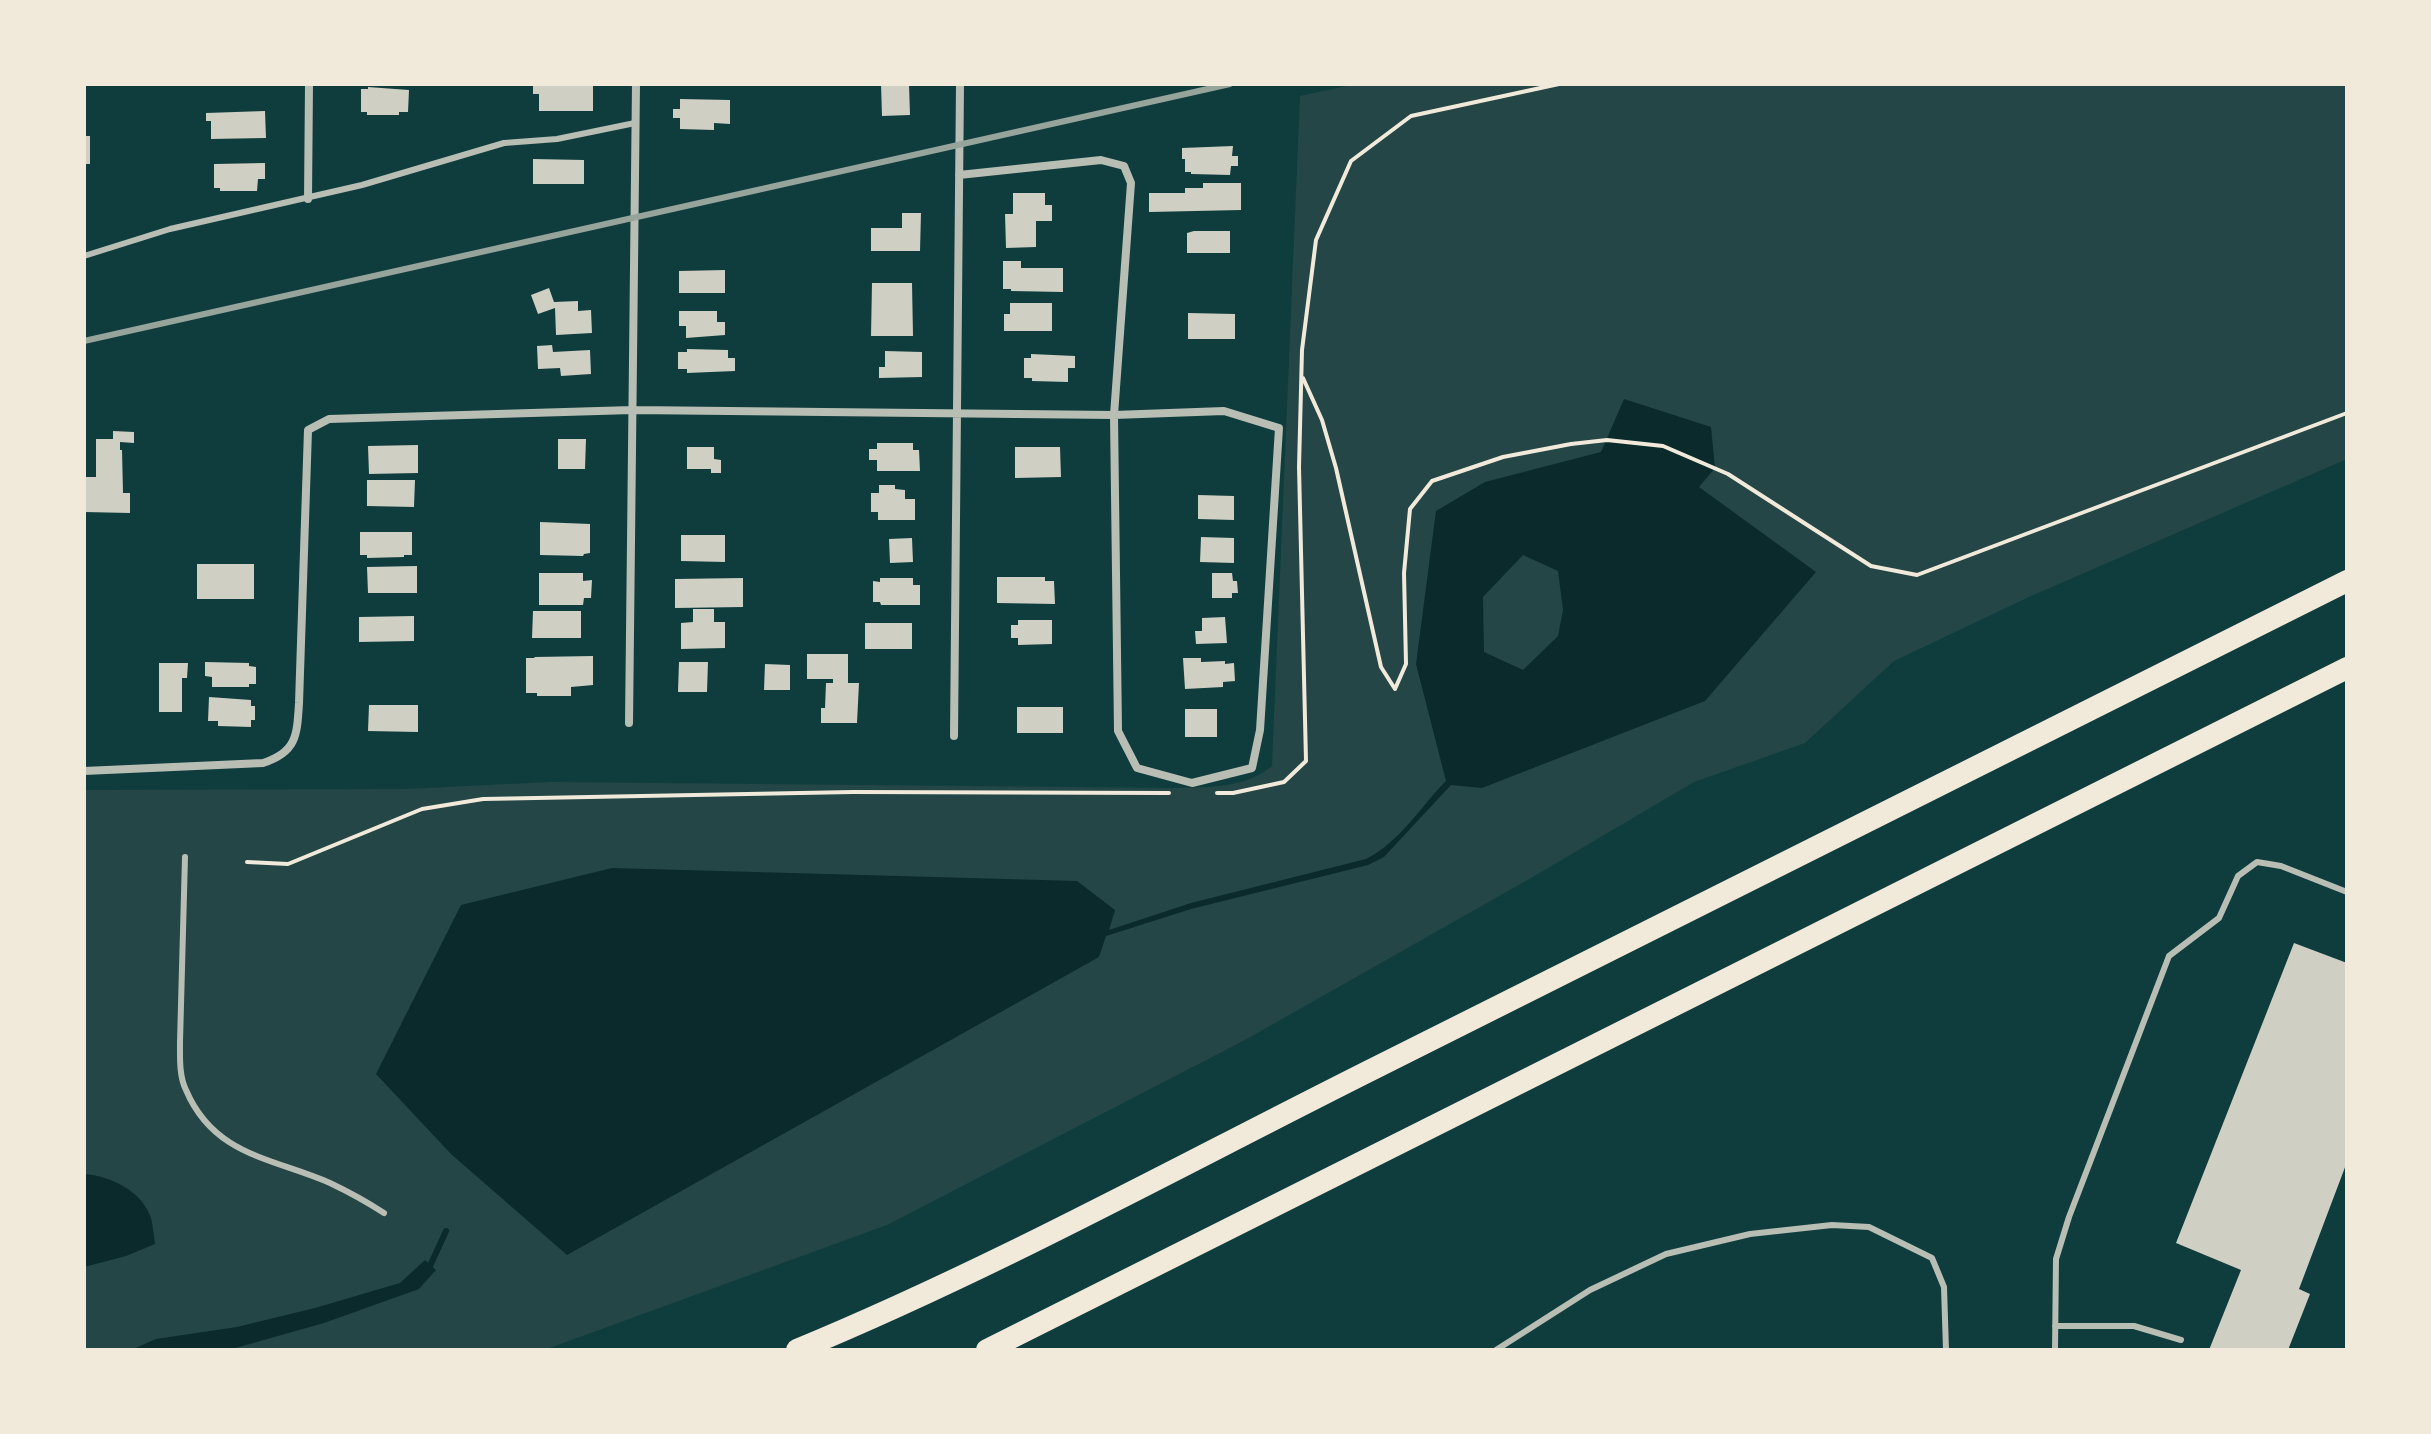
<!DOCTYPE html>
<style>
body{margin:0}
#map{position:relative;width:2431px;height:1434px;overflow:hidden;background:#0f3d3e;font-family:"Sofia Sans Condensed",sans-serif}
canvas{display:block}
.frame{position:absolute;inset:0;border:86px solid #f1e9da;pointer-events:none}
</style>
<div id="map">
<canvas width="2431" height="1434"></canvas>
<div class="frame"></div>
</div>
<script>
const g = document.querySelector('canvas').getContext('2d');
g.lineJoin = 'round';
function fill(path, color) { g.fillStyle = color; g.fill(path, 'evenodd'); }
function stroke(path, color, width, dash) { g.strokeStyle = color; g.lineWidth = width; g.lineCap = dash ? 'butt' : 'round'; g.setLineDash(dash || []); g.stroke(path); }
fill(new Path2D(`
 M1356,84h991v375l-316,137 -137,65 -89,82 -111,39 -163,96 -286,162 -358,185 -343,125h-460v-560l321,-1 146,-7 626,6c33,-1 69,0 95,-22l28,-670z`), '#244646');
fill(new Path2D(`
 M1624,399l87,28 4,41 -16,19 117,85 -111,129 -223,87 -31,-3 -67,72 -16,8 -177,44 -85,27 -7,21 -532,298 -116,-101 -75,-80 85,-169 151,-37 465,13 38,29 -6,20 82,-27 175,-44c33,-16 55,-53 80,-78l-30,-117 20,-153 49,-29 116,-30zM1523,555l35,16 5,39 -5,26 -35,34 -39,-18 -1,-55z
 M84,1174c27,2 58,17 67,44 2,9 3,18 4,26l-29,12 -42,11z
 M425,1260l11,10 -17,19 -95,34 -92,26 -101,1 25,-11 81,-12 78,-19 85,-25z`), '#0a2a2b');
stroke(new Path2D(`
 M424,1270l6,-4 16,-35`), '#0a2a2b', 6);
fill(new Path2D(`
 M538,84h55v27h-54v-17h-6v-9z
 M881,84h28l1,31 -28,1z
 M368,87l41,3 -1,22h-9v3h-32v-3h-6v-23h7z
 M680,99l50,1v24l-16,-1v7l-34,-1v-11h-7v-9h7z
 M265,111l1,27 -55,1v-18h-5v-8z
 M84,136h6v28h-6z
 M1233,146l-1,10h6v10h-7l-1,9 -39,-1v-2h-6v-13h-3v-11z
 M533,159l51,1v24h-51z
 M265,163v16h-7l-1,12h-37v-3h-6v-24z
 M1203,183h38v27l-92,2v-19h36v-5h18z
 M1013,193h32v12h7v16h-16v26l-30,1 -1,-34h8z
 M902,213h19l-1,38h-49v-23h31z
 M1194,231h36v22h-43v-20z
 M1003,261h18v7h42v24l-52,-1v-2h-8z
 M725,270v23h-46v-22z
 M872,283h40l1,53h-42z
 M549,288l5,14 24,-1v10l13,-1 1,23 -36,2 -1,-27 -17,6 -7,-19z
 M1010,303h42v28h-48v-17h6z
 M679,311h38v11h8v13l-39,3v-12h-7z
 M1188,313l47,1v25h-47z
 M552,345l1,7 37,-2 1,24 -30,2 -1,-8 -22,1 -1,-23z
 M687,349l41,1v8h7v13l-48,2v-4h-9v-17h9z
 M885,351l37,1v25l-43,1v-11h6z
 M1031,354l44,2v12h-7v14l-36,-1v-3h-8v-20h7z
 M113,431l21,1v11l-14,-1v8h2l1,43h7v20l-46,-1v-35h12v-38h17z
 M558,439h28l-1,30h-27z
 M877,443h36v7h6l1,21h-43v-11h-8v-11h8z
 M418,445v28l-49,1 -1,-28z
 M687,447h27v12l7,1v13h-10v-4h-24z
 M1015,447h45l1,30 -46,1z
 M367,480h48l-1,27 -47,-1z
 M879,485h16v4l10,1v9h10v21h-37v-8h-7v-19h8z
 M1198,495l36,1v24l-36,-1z
 M540,522l50,2v29l-6,1 -1,2 -43,-1z
 M360,532h52v23h-8v2l-37,1v-3h-7z
 M681,535h44v27l-44,-1z
 M1201,537l33,1v25l-34,-1z
 M912,538l1,24 -23,1 -1,-24z
 M197,564h57v35h-57z
 M417,566v27h-49l-1,-26z
 M539,573h44v8l9,-1 -1,18h-7l-1,7h-44z
 M1212,573h20l1,8h4l1,12h-6v5h-20z
 M997,577h48v4h9l1,23 -58,-1z
 M743,578v29l-68,1v-29z
 M880,578h33v7h7v20h-39l-1,-3h-7v-21l7,1z
 M693,609h21v13h11v26l-44,1v-26l12,-1z
 M533,611h48v27h-49z
 M414,616v25l-55,1v-25z
 M1225,617l2,26 -31,1 -1,-13h7v-13z
 M1018,620h34v24l-34,1v-7h-7v-13h7z
 M865,623h47v26h-47z
 M807,654h41v29h11l-2,40h-36v-15h4l1,-25h7v-4h-26z
 M593,656v29l-22,2v9h-34v-3h-11v-35h8l1,-1z
 M1183,658h18v4l24,-1v3l9,-1 1,18 -12,1v5l-38,2z
 M205,662l44,1v3l7,1v17h-7v3h-37v-10l-7,-1z
 M679,662h29l-1,30h-29z
 M159,663h29l-1,15h-5v34h-23z
 M765,664l25,1v25h-26z
 M209,697l42,3v6h4v14h-4v7l-33,-1v-5h-10z
 M369,705h49v27l-50,-1z
 M1017,707h46v26h-46z
 M1185,709h32v28h-32z
 M2294,943l53,20v199l-48,127 11,5 -22,56h-79l32,-80 -65,-27z`), '#cfcfc3');
stroke(new Path2D(`
 M1303,378l19,42 14,48 45,199 14,22 11,-25 -2,-91 6,-64 22,-28 71,-24 68,-13 36,-4 56,6 65,28 143,92 46,9 430,-162
 M1217,793h16l51,-11 22,-21 -7,-294 3,-117 14,-110 35,-79 60,-45 148,-32
 M247,862l41,2 134,-55 61,-10 370,-7 316,1`), '#f1e9da', 4);
stroke(new Path2D(`
 M84,256l86,-27 192,-44 142,-42 53,-4 78,-16
 M185,857l-5,185c0,15 -1,34 6,48 28,66 87,68 144,93 19,9 37,19 54,30
 M2055,1326h79l47,14
 M1496,1350l94,-60 76,-36 84,-20 82,-9 37,2 63,31 12,29 2,63
 M2055,1350l1,-91 13,-42 100,-261 50,-38 19,-42 19,-14 24,4 66,26`), '#b8beb3', 6);
stroke(new Path2D(`
 M308,199l1,-115
 M629,723l7,-639
 M954,736l6,-652
 M84,771l179,-8c34,-11 34,-28 36,-60l9,-273 21,-11 303,-9 482,5 110,-4 55,17 -19,302 -8,38 -60,15 -55,-15 -19,-37 -4,-316 17,-232 -7,-17 -23,-6 -142,15`), '#b8beb3', 8);
stroke(new Path2D(`
 M797,1350c198,-82 386,-186 578,-282 324,-162 648,-325 972,-487
 M987,1350l1360,-682`), '#f1e9da', 22);
stroke(new Path2D(`
 M84,341l1146,-257`), '#97a49c', 6);
</script>
